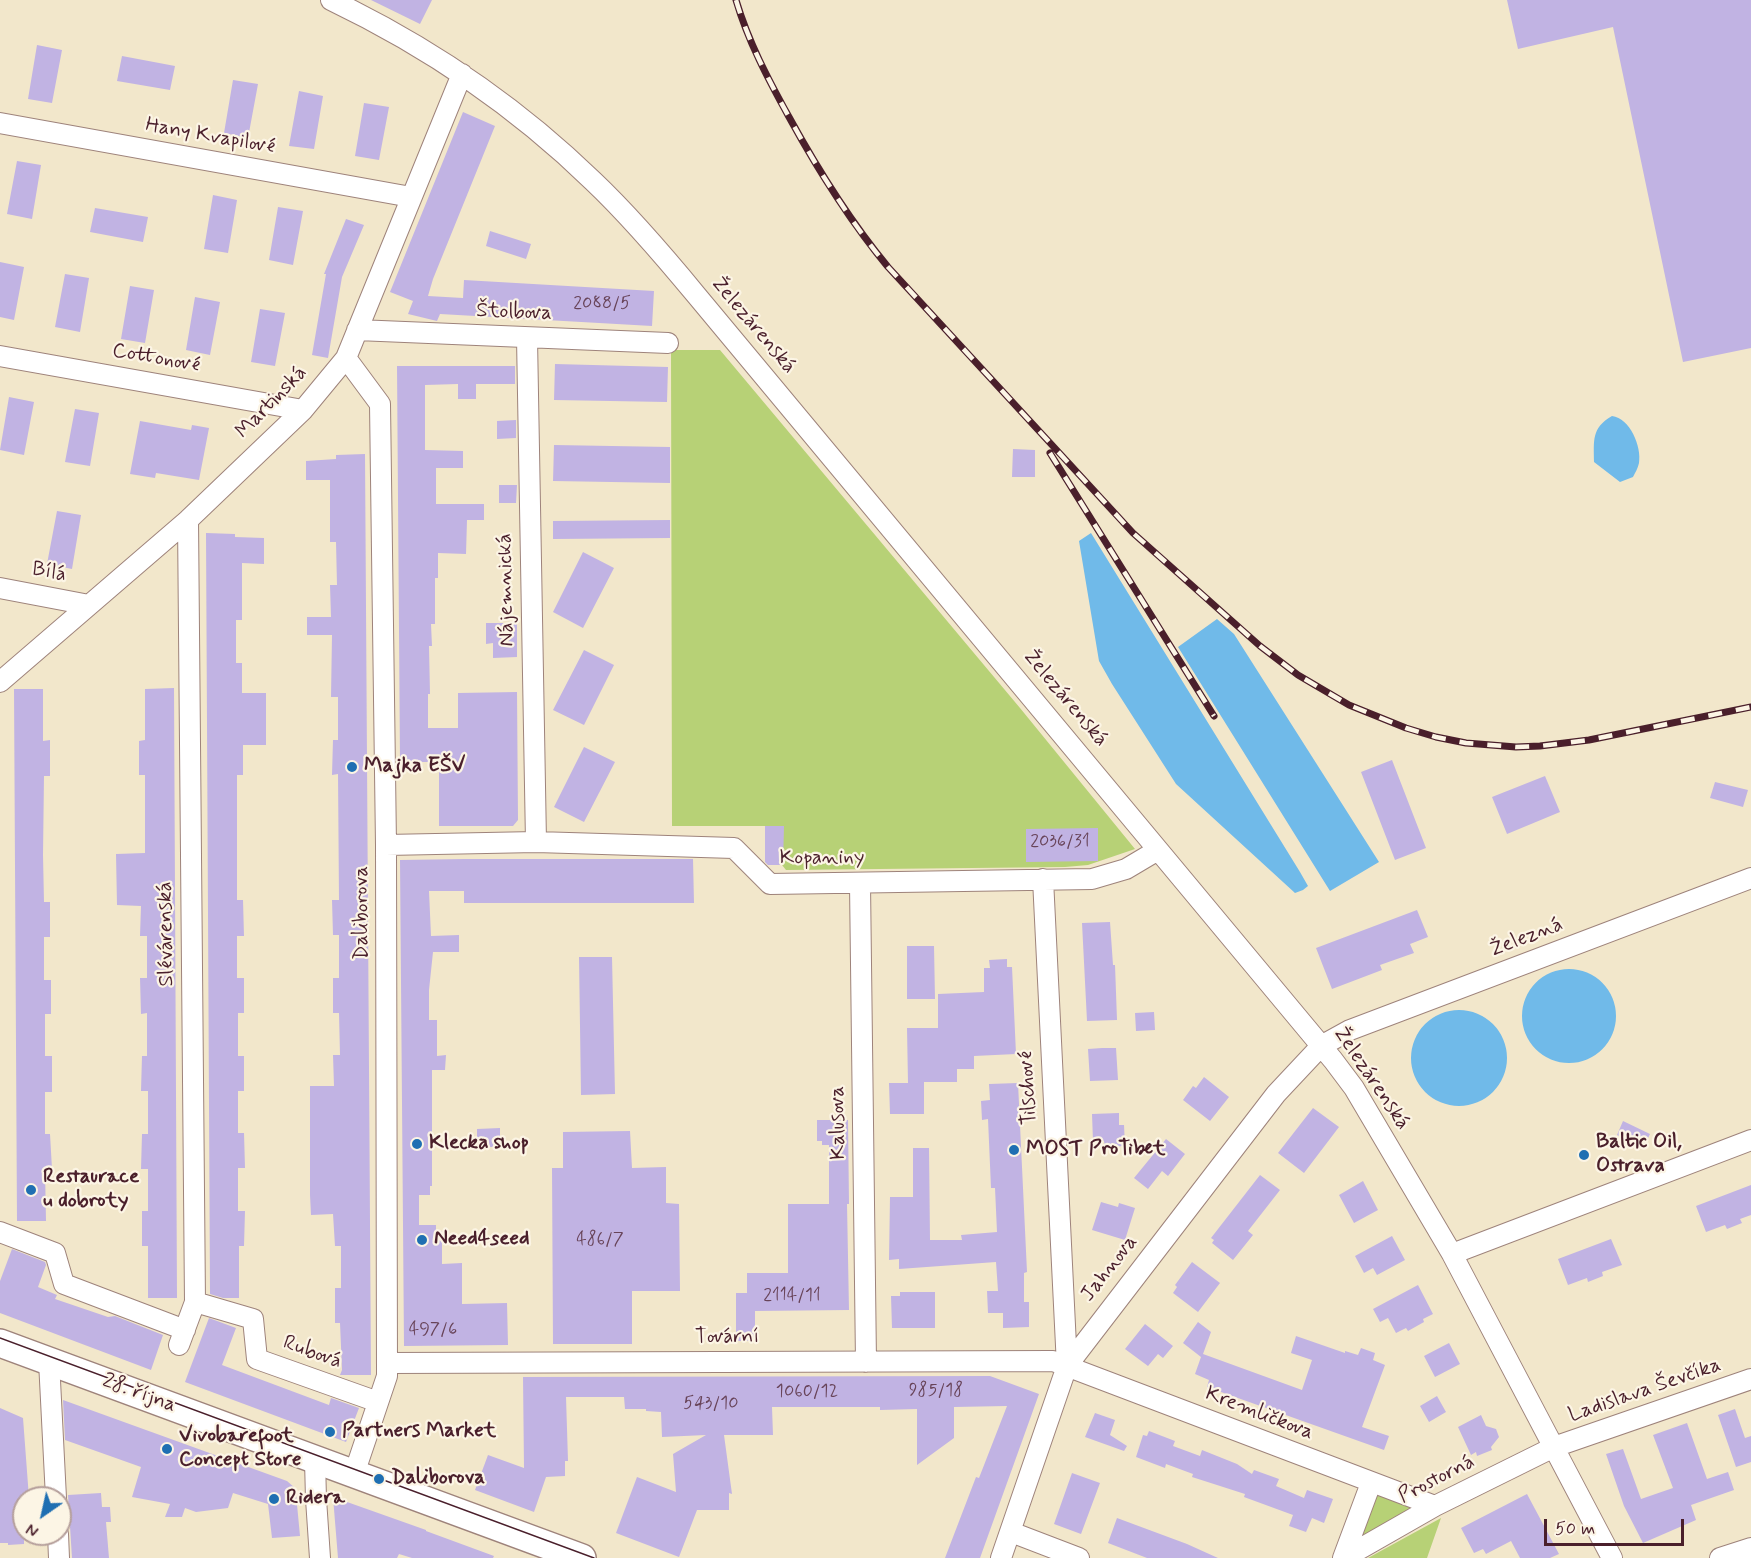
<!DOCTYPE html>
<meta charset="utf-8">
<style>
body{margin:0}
#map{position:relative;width:1751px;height:1558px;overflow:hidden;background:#f2e7cb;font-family:Mynerve,sans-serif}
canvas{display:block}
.north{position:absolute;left:12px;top:1486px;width:60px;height:60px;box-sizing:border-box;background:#fcf5e5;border:2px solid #b59f9b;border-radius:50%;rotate:214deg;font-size:16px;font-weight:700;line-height:24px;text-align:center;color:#4a1f2b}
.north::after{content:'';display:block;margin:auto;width:21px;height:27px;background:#1f6fb2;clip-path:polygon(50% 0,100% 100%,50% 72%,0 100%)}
.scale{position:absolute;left:1544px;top:1519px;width:140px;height:27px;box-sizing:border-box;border:3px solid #4a1f2b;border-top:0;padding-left:8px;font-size:18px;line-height:21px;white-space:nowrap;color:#4a1f2b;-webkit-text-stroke:4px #fcf5e5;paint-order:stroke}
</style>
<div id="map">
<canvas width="1751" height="1558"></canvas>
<div class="north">N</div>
<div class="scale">50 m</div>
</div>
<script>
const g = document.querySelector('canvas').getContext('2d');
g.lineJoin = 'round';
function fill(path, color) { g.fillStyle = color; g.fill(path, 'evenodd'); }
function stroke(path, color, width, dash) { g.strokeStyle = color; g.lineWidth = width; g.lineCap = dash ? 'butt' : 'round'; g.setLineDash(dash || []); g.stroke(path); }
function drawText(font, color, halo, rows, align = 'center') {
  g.font = font + ' Mynerve,sans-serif'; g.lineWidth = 4.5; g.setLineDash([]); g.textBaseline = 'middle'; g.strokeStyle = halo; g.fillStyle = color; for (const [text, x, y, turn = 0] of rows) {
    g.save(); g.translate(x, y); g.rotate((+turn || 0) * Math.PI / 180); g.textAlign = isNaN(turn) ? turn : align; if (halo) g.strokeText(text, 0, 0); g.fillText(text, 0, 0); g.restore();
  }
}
fill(new Path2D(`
 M671,350h49l300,358 115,141 -47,16 -23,2 -279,3 -4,-5 1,-39h-111z
 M1377,1491l43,16 -63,35z
 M1441,1518l-14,40h-59z`), '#b7d176');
fill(new Path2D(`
 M1612,416c18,2 30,31 27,47 -1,5 -4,10 -6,14l-13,5 -26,-20c0,-21 -3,-34 18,-46z
 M1091,533l209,339 8,14 -5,4 -8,3 -119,-109 -64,-100 -13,-23 -20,-120z
 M1217,619l17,15 145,228 -49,29 -152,-244z
 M1522 1016a47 47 0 1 1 94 0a47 47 0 1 1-94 0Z
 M1411 1058a48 48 0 1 1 96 0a48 48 0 1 1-96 0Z`), '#70bae9');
fill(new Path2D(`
 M371,0h61l-12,24z
 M1507,0h244v348l-68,14 -70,-335 -95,22z
 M37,45l25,5 -10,53 -24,-4z
 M122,56l53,10 -5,24 -53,-9z
 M233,80l25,4 -10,54 -24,-5z
 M299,91l24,5 -9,53 -25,-3z
 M364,103l25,4 -10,53 -24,-4z
 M463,112l32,14 -62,153 -5,17 35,2 1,-18 190,11 -2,35 -212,-12 -3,7 -29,-7 5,-13 -23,-9z
 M17,161l24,4 -9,54 -25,-5z
 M213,195l24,5 -9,53 -24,-4z
 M278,207l25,4 -10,54 -24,-5z
 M95,208l53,9 -5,25 -53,-10z
 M346,219l18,6 -22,52 -14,81 -16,-3 14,-81h-2z
 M490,231l41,13 -5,15 -40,-13z
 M0,262l24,5 -10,53 -14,-3z
 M65,274l24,4 -9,54 -25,-5z
 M130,286l24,4 -9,53 -24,-4z
 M195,297l25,5 -10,53 -24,-5z
 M260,309l25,4 -10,53 -24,-4z
 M555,364l113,3 -1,35 -113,-2z
 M397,366h118v18h-39v15h-18v-15l-33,1v65l38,1v17h-27v36h48v16h-17l-1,34 -28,-1v25h-3v46h-4l1,22h-3l1,48h-2v34h30v-35l59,-1 1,128 -5,6h-74v-64h-39z
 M9,397l25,5 -10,53 -24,-5z
 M75,409l24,4 -9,53 -25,-4z
 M516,420v18l-19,1v-18z
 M140,421l51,9 1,-5 17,3 -10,52 -43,-7 -1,5 -25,-4z
 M554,445l116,2v36l-117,-2z
 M1013,449l22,1v27h-23z
 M365,454l6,921h-31l2,-5 -2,-47h-5v-35h6v-42h-6l-2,-32 -22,1 -1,-20v-109h24l-1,-31h7l-1,-42h-6v-35h6v-43h-6l-1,-35h7l-1,-126 -6,1 1,-35h5v-43h-7l1,-62h-25v-18h24l-1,-32h7l-1,-43h-6v-62h-24v-19l30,-2v-4z
 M499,485h18l-1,18h-17z
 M57,511l24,4 -9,54 -25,-5z
 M670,520v18l-117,1v-18z
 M206,533l29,1v3l29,1v26l-22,-1v57h-6v43h6v30h24v52h-23v30h-6v125h6l1,36h-7v42h7v35h-6v43h6v35h-6v42h6l1,35h-7v43h7l-1,35h-5v52h-16l-13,-4z
 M583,552l31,16 -31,60 -30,-16z
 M486,623h31v34l-24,1v-15l-7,1z
 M584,650l30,15 -30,60 -31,-15z
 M174,688l3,610h-29v-52h-6v-35h6v-42h-7l1,-35h6v-43h-7l1,-35h5v-43l-6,1 -1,-36h7v-42h-7l1,-30 -24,-1 -1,-51 29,-1v-78h-6v-34l6,-1v-51z
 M14,689h29v52l7,-1v36h-6l-1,79 1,47h6v35h-6v43h7v34h-6v42h7v36h-7v42h5l2,35h-7l1,52h-29z
 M584,747l31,15 -31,60 -30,-15z
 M1392,760l34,88 -31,12 -34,-88z
 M1545,776l15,36 -53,22 -15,-37z
 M1715,782l33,8 -5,17 -33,-9z
 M765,826h19l-1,39h-15l-3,-3z
 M1098,828v33l-72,1v-33z
 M464,859h229l1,44h-230v-12h-35l2,45 28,-1v17h-26l-4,38v30h8v36l9,-1 -1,15h-13v116h-2v9h-11v30h17v7l6,-1v33l20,-1v41l45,-1 1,42 -104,1 -4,-486z
 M1417,910l11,27 -18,7 4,9 -34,12 2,5 -50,19 -16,-41z
 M1110,922l3,43h2l2,55 -30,1 -5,-98z
 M907,946h27l1,53h-28z
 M579,957h33l3,137 -34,1z
 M1007,959v8h5l4,87 -42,2v13h-17v13h-33v32h-34l-1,-31h19l-1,-55h31v-34l46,-2v-24h6l-1,-8z
 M1154,1012l1,18 -19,1 -1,-18z
 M1102,1048h14l2,32 -28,1 -2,-32z
 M1204,1077l25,20 -19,24 -27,-21 10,-14 3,2z
 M1018,1083l9,189 -3,1v29h5v25l-26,1v-15h-15l-1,-22h11l-2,-29 -97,7v-10l-10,1 1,-63h23v-49h16l1,92h32l-1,-5 36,-3 -2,-44h-4l-3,-69 -6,1 -1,-19 9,-1 -1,-16z
 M1313,1108l26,19 -35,46 -26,-20z
 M1119,1113v12h5l1,21 -20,1 -1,-6h-11l-1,-27z
 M817,1120h31l1,84h-2l2,106 -94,1v30h-19v-48h11v-20h41v-69h41v-59h-7v-4h-5z
 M1623,1121l27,13 -7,14 -26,-13z
 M500,1128v19h-23v-18z
 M630,1131l2,37 34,-1v36l13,1 1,87h-48v53h-79l-1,-176h11v-36z
 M1166,1139l19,15 -17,22 -6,-5 -14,18 -14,-11z
 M1260,1175l20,15 -32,41 5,4 -20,25 -21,-17 2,-3 -3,-2z
 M1363,1181l15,29 -24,13 -15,-28z
 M1751,1185v30l-11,4 2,4 -15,6 -2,-4 -19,7 -10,-26z
 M1101,1202l17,5 1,-4 16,5 -10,32 -33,-10z
 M1392,1236l13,24 -28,15 -4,-7 -9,5 -9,-17z
 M1611,1239l11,26 -20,7 1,4 -15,6 -1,-4 -19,7 -10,-26z
 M12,1249l33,13 1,3 -8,22 19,8 -2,4 53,18 7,-1 48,19 -12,35 -151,-57v-32z
 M1192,1262l28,21 -22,29 -25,-19 4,-6 -2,-2z
 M1418,1285l15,29 -10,5 1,3 -16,9 -2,-3 -10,5 -8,-15 -8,4 -7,-13z
 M900,1292h35v36h-43l-1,-32h9z
 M209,1318l27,10 -14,37 107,40 2,-7 28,10 -13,34 -161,-60z
 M1198,1322l13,10 -8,22 99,36 10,-30 -21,-7 5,-17 49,17v-2l13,4 3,-7 14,5 -2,7 12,5 -23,62 27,9 -5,14 -177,-63 2,-7 -14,-6 6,-17 -18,-14z
 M1145,1324l28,22 -10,12 -5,-4 -10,12 -23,-17z
 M1449,1343l11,21 -25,13 -11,-21z
 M990,1376l49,18 -59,164h-35l31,-81 3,1 28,-72 -53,1v31l-37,27v-56l-37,1v-3h-108l1,28h-49l8,59 -3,-1v17h-32l-18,47 -63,-24 21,-56 39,15 -3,-38 33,-19 -44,2 -1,-25 -15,-1v-2h-21l-1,-12h-58l2,64h-3v15l-19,1 -12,35 -59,-22 13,-35 36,13 -1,-91z
 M1437,1396l9,16 -17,10 -9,-16z
 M63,1400l224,81 8,7 1,6 4,42 -28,2 -4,-34 -35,-11 -5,15 -32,4 -11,-4 -3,9h-17l5,-13 -38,-7 9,-30 -76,-27z
 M0,1408l23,10 6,80h-5v46l-16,1v-2h-8z
 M1735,1409l10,29 6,-2v26l-15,5 -18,-52z
 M1095,1413l20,7 -5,15 17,11 -3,5 -39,-14z
 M1481,1415l5,11 10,3 3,8 -8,10 1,3 -15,6 -1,-4 -5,3 -13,-28z
 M1687,1423l20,56 21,-7 6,18 -43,15 5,15 -53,23 -19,-37 -18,-52 17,-5 18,50 32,-11 -20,-53z
 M1149,1431l26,10 -2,5 27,10 2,-6 35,14 15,10 2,-4 25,9 -3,7 28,12 3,-8 26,9 -9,24 -12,-5 -6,14 -17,-6 4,-11 -49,-18 1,-3 -53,-17 1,-3 -27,-10 -1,4 -29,-11 7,-22 4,1z
 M1072,1473l28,10 -19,51 -27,-10z
 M101,1493l1,14h8l1,15h-5l3,36h-37l-4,-63z
 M1527,1494l32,60 -9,4h-30l-9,-17 -25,13 -3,-5 -9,4 -13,-25z
 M333,1497l93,33v1l68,25 -1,2h-81l-13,-4 -2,4h-59z
 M1117,1518l70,26 31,14h-71l-39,-15z`), '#c1b3e3');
const minor = new Path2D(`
 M331,0c96,46 185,106 262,181 37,35 71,75 104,115l636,764 21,28 98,166 160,304
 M0,123l411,74
 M357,330l311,13
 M527,338l9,504
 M0,356l303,54
 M346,358l34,46 6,441 1,531 -33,98
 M0,588l89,17
 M0,682l188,-162 115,-110 43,-52 116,-284
 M386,845l150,-3 198,6 36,36 322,-5 34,-10 32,-19
 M1043,879l24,487
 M860,884l6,478
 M0,1232l55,21 9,31 121,46
 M1452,1254l299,-114
 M195,1302l58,17 4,40 121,43
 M179,1345l16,-43 -7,-782
 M49,1361l7,137
 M387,1363l666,-2 382,145
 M315,1460l1,39 4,59
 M1011,1532l68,26
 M58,1534l1,24
 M1001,1558l66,-192 209,-272 45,-48 29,-16 401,-152
 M1343,1558l28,-75
 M1344,1558l91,-52 119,-59 197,-68
 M1720,1558l31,-10`);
const secondary = new Path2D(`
 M0,1343l582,215`);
stroke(minor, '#9e837b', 22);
stroke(secondary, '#9e837b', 30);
stroke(minor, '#fff', 20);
stroke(secondary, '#fff', 27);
stroke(new Path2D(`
 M0,1338l594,220`), '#4a1f2b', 1.5);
const rail = new Path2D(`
 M736,0c12,41 32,79 53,117 29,53 61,104 99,150l245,266 127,113 38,29 51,30 57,23 30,9 30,6 50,4 24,-1 49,-6 162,-33
 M1050,453l164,263`);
stroke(rail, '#4a1f2b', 7);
stroke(rail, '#fcf5e5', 4.5, [14]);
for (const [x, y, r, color] of [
 [352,767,6,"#1f6fb2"],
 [417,1144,6,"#1f6fb2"],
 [1014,1150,6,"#1f6fb2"],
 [1584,1155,6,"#1f6fb2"],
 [31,1190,6,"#1f6fb2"],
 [422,1240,6,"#1f6fb2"],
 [330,1432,6,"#1f6fb2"],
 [167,1449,6,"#1f6fb2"],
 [379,1479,6,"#1f6fb2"],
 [274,1499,6,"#1f6fb2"]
]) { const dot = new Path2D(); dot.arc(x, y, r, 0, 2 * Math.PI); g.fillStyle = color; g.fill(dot); stroke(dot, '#fcf5e5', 2); }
drawText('18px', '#684459', null, [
 ["2088/5",602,304],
 ["2036/31",1060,842],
 ["486/7",600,1240],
 ["2114/11",792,1296],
 ["497/6",433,1330],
 ["985/18",936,1391],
 ["1060/12",807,1392],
 ["543/10",711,1404]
]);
drawText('21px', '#4a1f2b', '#fcf5e5', [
 ["Hany Kvapilové",210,137,10],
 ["Štolbova",514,313,2],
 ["Železárenská",753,326,50],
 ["Cottonové",156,359,10],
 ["Martinská",272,403,-46],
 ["Bílá",49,573,11],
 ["Nájemnická",507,590,-91],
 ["Železárenská",1065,699,50],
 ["Kopaniny",822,859],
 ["Daliborova",363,913,-90],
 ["Slévárenská",167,934,-91],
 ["Železná",1527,938,-21],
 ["Železárenská",1371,1079,56],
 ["Tilschové",1029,1088,-93],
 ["Kalusova",839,1123,-91],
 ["Jahnova",1110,1269,-52],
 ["Tovární",727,1338],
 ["Rubová",312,1353,20],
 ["Ladislava Ševčíka",1645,1391,-19],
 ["28. října",139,1394,20],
 ["Kremličkova",1259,1414,21],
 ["Prostorná",1437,1480,-27]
]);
drawText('bold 21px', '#4a1f2b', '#fcf5e5', [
 ["Majka EŠV",364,767],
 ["Baltic Oil,",1596,1143],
 ["Ostrava",1596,1167],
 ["Klecka shop",429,1144],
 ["MOST ProTibet",1026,1150],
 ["Restaurace",43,1178],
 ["u dobroty",43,1202],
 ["Need4seed",434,1240],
 ["Partners Market",342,1432],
 ["Vivobarefoot",179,1437],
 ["Concept Store",179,1461],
 ["Daliborova",391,1479],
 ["Ridera",286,1499]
], 'left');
</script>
